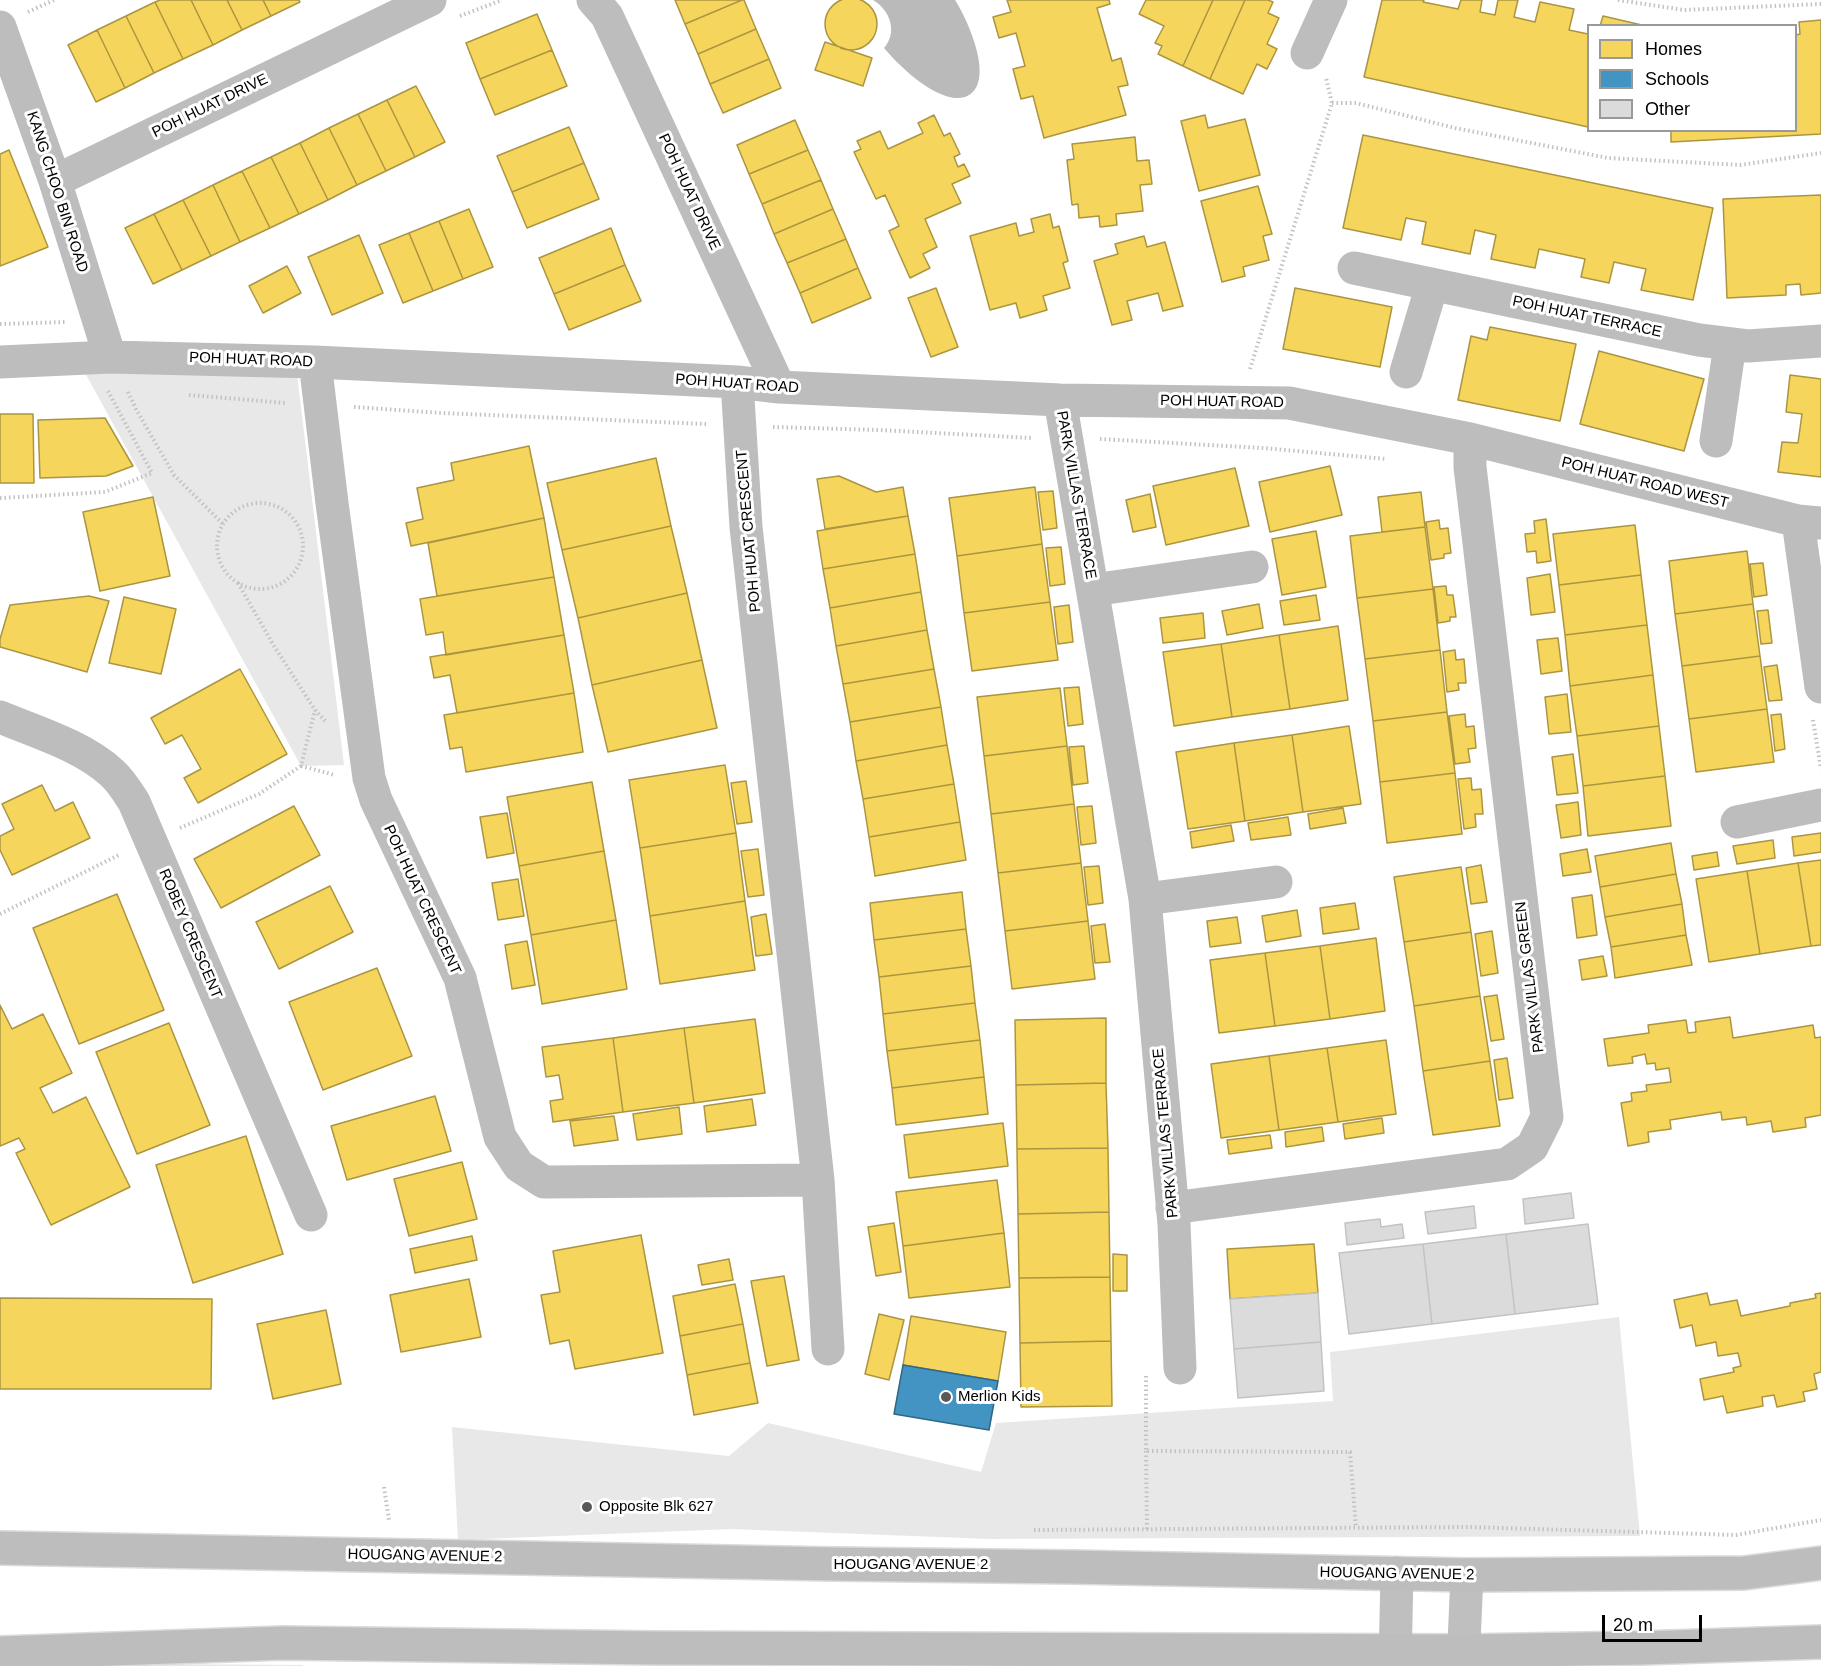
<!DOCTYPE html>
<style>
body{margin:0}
#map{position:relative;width:1821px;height:1666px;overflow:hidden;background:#fff;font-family:Arial,sans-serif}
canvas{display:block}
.legend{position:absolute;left:1587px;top:24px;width:210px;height:108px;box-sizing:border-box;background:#fff;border:2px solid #999;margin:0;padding:8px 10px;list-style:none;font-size:18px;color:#000}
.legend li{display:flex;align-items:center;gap:12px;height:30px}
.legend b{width:30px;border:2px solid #999}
.scale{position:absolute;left:1602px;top:1615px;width:100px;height:27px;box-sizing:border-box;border:3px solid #000;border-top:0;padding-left:8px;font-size:18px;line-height:21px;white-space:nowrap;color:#000;-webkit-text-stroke:4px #fff;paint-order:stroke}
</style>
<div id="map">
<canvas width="1821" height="1666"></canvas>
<ul class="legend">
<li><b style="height:16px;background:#f6d55c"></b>Homes</li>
<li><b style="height:16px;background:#4393c3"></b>Schools</li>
<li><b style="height:16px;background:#dbdbdb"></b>Other</li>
</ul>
<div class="scale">20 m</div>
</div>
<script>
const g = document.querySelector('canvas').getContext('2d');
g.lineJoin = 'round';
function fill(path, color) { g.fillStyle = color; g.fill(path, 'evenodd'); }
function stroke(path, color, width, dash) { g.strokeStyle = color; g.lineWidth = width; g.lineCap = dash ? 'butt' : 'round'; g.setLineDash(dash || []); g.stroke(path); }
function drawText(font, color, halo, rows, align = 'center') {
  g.font = font + ' Arial,sans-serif'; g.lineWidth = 6; g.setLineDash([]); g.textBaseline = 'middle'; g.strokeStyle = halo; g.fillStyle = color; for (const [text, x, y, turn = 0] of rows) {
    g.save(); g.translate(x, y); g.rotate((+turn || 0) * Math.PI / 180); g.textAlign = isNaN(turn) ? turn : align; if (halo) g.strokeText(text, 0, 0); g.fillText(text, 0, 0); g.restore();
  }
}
fill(new Path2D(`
 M84,371l213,3 47,391 -43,1z
 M1619,1317l21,219 -650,3 -259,-10 -273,11 -6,-113 277,29 39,-33 213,49 15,-49 337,-22 -3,-49z
 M0,1663l303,2v1h-303z`), '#e8e8e8');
fill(new Path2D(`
 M873,0h82c12,18 43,85 10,97 -26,8 -66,-31 -81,-49 14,-16 6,-38 -11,-48z`), '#bababa');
const homes = new Path2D(`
 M825 24a26 26 0 1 1 52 0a26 26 0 1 1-52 0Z
 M160,0h31l22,45 -30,14 -28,-57z
 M191,0h36l15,30 -29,15z
 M227,0h36l8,16 -29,14z
 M263,0h36l1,2 -29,14z
 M675,0h67l-57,24z
 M742,0h2l12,29 -58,25 -13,-30z
 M1007,0h102l1,4 -13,4 15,53 9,-3 7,27 -10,2 8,28 -82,23 -11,-42 -12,3 -8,-30 12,-3 -9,-33 -17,5 -6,-21 18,-5z
 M1146,0h67l-30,66 -25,-12 4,-8 -7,-3 9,-17 -25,-12z
 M1213,0h32l-35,79 -27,-13z
 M1245,0h23l5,2 -5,11 11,5 -12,26 10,5 -10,20 -10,-5 -14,30 -33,-15z
 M1382,0h42l-1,2 35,7 3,-9h21l-2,12 15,3 3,-15h20l-4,17 21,5 5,-20 34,7 -5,21 19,4v93l-224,-50z
 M155,2l28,57 -29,14 -28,-57z
 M537,14l15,36 -72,29 -14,-36z
 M126,16l28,57 -29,15 -28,-58z
 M1603,16l43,10h-46z
 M1821,20v114l-150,8v-12h125v-95l4,-1 -1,-12z
 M756,29l13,30 -59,25 -12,-30z
 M97,30l28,58 -29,14 -28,-57z
 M825,42l47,16 -9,28 -48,-16z
 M552,50l15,36 -72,29 -15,-36z
 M769,59l12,29 -58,25 -13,-29z
 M416,86l29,56 -30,15 -28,-57z
 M387,100l28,57 -29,14 -28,-57z
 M358,114l28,57 -29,14 -28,-57z
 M934,115l10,21 6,-3 10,21 -6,3 4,10 6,-3 6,12 -18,8 9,19 -36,16 12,28 -14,7 7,14 -20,10 -21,-47 10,-5 -14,-31 -9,4 -22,-47 7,-3 -4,-8 23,-10 8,18 35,-16 -5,-10z
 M1205,115l3,13 37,-9 15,56 -61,16 -18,-70z
 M795,120l13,30 -59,24 -12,-29z
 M569,127l15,36 -72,29 -15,-36z
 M329,128l28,57 -29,15 -28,-57z
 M1363,135l350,73 -20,92 -52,-10 5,-21 -32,-7 -5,21 -28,-6 4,-18 -46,-10 -4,19 -44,-9 5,-24 -21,-5 -5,24 -48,-10 4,-22 -20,-4 -5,22 -58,-12z
 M1135,137l2,24 12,-1 3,24 -12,1 3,26 -27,3 1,11 -17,2 -1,-11 -20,2 -1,-14 -6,1 -5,-45 7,-1 -2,-15z
 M300,143l28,57 -29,14 -28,-57z
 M9,150l39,97 -48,19v-112z
 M808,150l13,30 -59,24 -13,-30z
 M271,157l28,57 -29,14 -28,-57z
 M584,163l15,36 -72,29 -15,-36z
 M242,171l28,57 -30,14 -27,-57z
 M821,180l12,29 -59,25 -12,-30z
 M213,185l27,57 -29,14 -28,-56z
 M1258,186l14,48 -9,2 6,24 -26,7 2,9 -23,6 -21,-81z
 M1821,195v98l-20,2 -1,-11 -14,1v10l-59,3 -4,-99z
 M183,200l28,56 -29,14 -28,-56z
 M469,209l24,58 -30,12 -24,-58z
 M833,209l13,30 -59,24 -13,-29z
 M154,214l28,56 -29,14 -28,-56z
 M1050,214l3,14 6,-2 9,35 -5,2 7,25 -27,8 4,14 -27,8 -4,-15 -26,7 -20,-74 46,-13 3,13 15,-4 -3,-13z
 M439,221l24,58 -30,12 -24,-58z
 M611,228l14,37 -71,29 -15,-36z
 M409,233l24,58 -30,12 -24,-58z
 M359,235l24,58 -51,22 -24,-58z
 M1144,236l3,11 18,-5 18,64 -20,5 -5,-18 -31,8 5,19 -20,5 -18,-64 24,-7 -3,-10z
 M846,239l12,29 -58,25 -13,-30z
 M625,265l16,36 -72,29 -15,-36z
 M287,266l14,27 -38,20 -14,-27z
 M858,268l13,30 -59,25 -12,-30z
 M936,288l22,59 -27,10 -23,-59z
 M1295,288l97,19 -12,60 -97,-18z
 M1490,327l86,17 -16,77 -102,-21 13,-64 16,4z
 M1599,351l105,28 -20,72 -104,-27z
 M1790,375l31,4v98l-43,-5 4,-30 16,1 4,-29 -16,-2z
 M0,414h33l1,69h-34z
 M105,418l28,48 -27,10 -66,2 -2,-58z
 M529,446l15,72 -133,28 -5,-23 17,-4 -6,-31 37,-8 -3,-17z
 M656,458l15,68 -109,24 -15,-67z
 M1330,466l12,49 -72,17 -11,-50z
 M1235,468l14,58 -83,19 -13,-59z
 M839,476l37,16 27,-5 5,29 -83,13 -8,-50z
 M1035,487l7,57 -85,12 -8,-58z
 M1053,491l4,37 -14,2 -5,-38z
 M1421,492l4,35 -43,5 -4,-35z
 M1150,494l6,33 -23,5 -7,-32z
 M153,497l17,79 -70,15 -17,-79z
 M908,516l7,38 -92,15 -6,-38z
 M544,518l10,59 -117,19 -9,-53z
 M1546,519l5,42 -14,2 -1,-12 -9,1 -2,-18 10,-1 -1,-12z
 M1439,520l1,9 8,-1 3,25 -7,1v4l-13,2 -5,-38z
 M1635,525l6,50 -82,10 -6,-51z
 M671,526l16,67 -109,25 -16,-68z
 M1425,527l8,62 -76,9 -7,-62z
 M1316,531l10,56 -44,8 -10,-56z
 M1042,544l8,58 -86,11 -7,-57z
 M1061,547l4,37 -15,2 -4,-38z
 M1747,551l6,53 -78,10 -6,-53z
 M915,554l6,38 -91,16 -7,-39z
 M1763,563l4,32 -13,2 -4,-33z
 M1550,574l5,38 -24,3 -4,-37z
 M1641,575l6,50 -82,10 -6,-50z
 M554,577l10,58 -118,20 -3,-23 -17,3 -6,-36z
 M1446,586l1,9h6l3,22h-6v4l-12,2 -4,-36z
 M1433,589l7,61 -75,9 -8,-61z
 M921,592l6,38 -91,16 -6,-38z
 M687,593l15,67 -110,25 -14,-67z
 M1316,595l4,25 -36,5 -4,-24z
 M89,596l20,5 -22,71 -87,-25v-8l10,-34z
 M124,597l52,12 -15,65 -52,-11z
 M1050,602l8,58 -86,11 -8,-58z
 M1259,604l4,24 -36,7 -5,-24z
 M1753,604l7,52 -78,10 -7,-52z
 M1069,605l4,37 -15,2 -4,-37z
 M1768,610l4,33 -11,1 -4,-33z
 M1203,613l2,25 -42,5 -3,-25z
 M1647,625l6,50 -83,11 -5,-51z
 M1338,626l10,74 -58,9 -11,-74z
 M927,630l7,39 -91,15 -7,-38z
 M564,635l10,58 -117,20 -7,-38 -16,3 -4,-21z
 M1279,635l11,74 -58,8 -11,-73z
 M1558,638l4,33 -21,3 -4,-34z
 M1221,644l11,73 -58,9 -11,-74z
 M1440,650l7,62 -74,9 -8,-62z
 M1455,650l1,10 8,-1 2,24h-8l1,7 -12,2 -4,-40z
 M1760,656l7,53 -78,10 -7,-53z
 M702,660l15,68 -109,24 -16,-67z
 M1777,665l5,35 -13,1 -5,-34z
 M240,669l47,85 -89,49 -14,-25 17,-9 -19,-34 -17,9 -14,-26z
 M934,669l7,38 -91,15 -7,-38z
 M1653,675l6,51 -82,10 -7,-50z
 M1079,687l4,37 -15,2 -4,-38z
 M1060,688l7,58 -83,10 -7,-59z
 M574,693l9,59 -117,20 -4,-25 -12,2 -6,-34z
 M1567,694l4,38 -22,2 -4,-37z
 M941,707l6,38 -91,16 -6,-39z
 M1767,709l7,53 -78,10 -7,-53z
 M1447,712l8,61 -75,9 -7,-61z
 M1465,714l1,13 8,-1 2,22 -8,1 2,13 -15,2 -6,-48z
 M1781,714l4,35 -10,2 -4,-36z
 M1349,726l12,78 -58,8 -11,-77z
 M1659,726l6,50 -82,10 -6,-50z
 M1292,735l11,77 -58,9 -11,-78z
 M1234,743l11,78 -57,8 -12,-77z
 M947,745l7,39 -91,15 -7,-38z
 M1067,746l7,58 -83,10 -7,-58z
 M1084,746l4,37 -15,2 -4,-38z
 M1573,754l5,39 -21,2 -5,-38z
 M725,765l11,68 -96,15 -11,-68z
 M1455,773l7,61 -75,9 -7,-61z
 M1665,776l6,50 -83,10 -5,-50z
 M1471,778l1,12 9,-1 2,25h-8l1,13 -12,2 -6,-50z
 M746,781l6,41 -15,2 -6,-41z
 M592,782l12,69 -85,15 -12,-69z
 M954,784l6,38 -91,15 -6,-38z
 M42,785l13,26 18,-9 17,36 -78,37 -12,-25v-14l14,-7 -12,-25z
 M1578,802l3,33 -20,3 -5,-33z
 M1074,804l7,59 -83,10 -7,-59z
 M294,806l26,49 -99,53 -27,-49z
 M1092,806l4,37 -15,2 -4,-38z
 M1343,808l3,15 -36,6 -2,-15z
 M507,813l7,40 -27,5 -7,-41z
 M1288,817l3,18 -40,5 -3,-17z
 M960,822l6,38 -91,16 -6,-39z
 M1231,825l3,16 -42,7 -2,-16z
 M736,833l9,68 -95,15 -10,-68z
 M1821,833v19l-27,4 -2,-19z
 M1773,840l2,18 -38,6 -4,-18z
 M1671,843l5,31 -76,13 -5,-31z
 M758,849l6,46 -16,2 -7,-46z
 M1587,849l4,23 -28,4 -3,-22z
 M604,851l12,69 -85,15 -12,-69z
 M1717,852l2,14 -25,4 -2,-14z
 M1821,860v85l-10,1 -13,-83z
 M1081,863l7,58 -83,10 -7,-58z
 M1798,863l13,83 -51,8 -13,-83z
 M1481,865l6,37 -16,2 -5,-36z
 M1099,866l4,37 -15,2 -4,-38z
 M1461,867l10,65 -67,10 -10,-65z
 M1747,871l13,83 -51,8 -13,-83z
 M1676,874l6,30 -77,13 -5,-30z
 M518,879l6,37 -26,4 -6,-37z
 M330,886l23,46 -74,37 -23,-47z
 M962,892l4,37 -92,11 -4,-37z
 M117,894l47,116 -85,34 -46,-116z
 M1592,895l5,40 -20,3 -5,-40z
 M745,901l10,69 -95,14 -10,-68z
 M1355,903l4,26 -36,5 -3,-26z
 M1682,904l4,31 -75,12 -6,-30z
 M1297,910l4,26 -35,6 -4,-26z
 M766,914l6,40 -16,2 -5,-39z
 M1237,917l4,26 -31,4 -3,-26z
 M616,920l11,69 -85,15 -11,-69z
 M1088,921l7,58 -83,10 -7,-58z
 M1105,924l5,38 -15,1 -4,-37z
 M966,929l5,37 -92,11 -5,-37z
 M1492,931l6,42 -17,3 -6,-42z
 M1471,932l9,64 -66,10 -10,-64z
 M1686,935l6,30 -77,13 -4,-31z
 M1376,938l9,73 -55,8 -10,-73z
 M527,941l8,44 -23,4 -7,-44z
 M1320,946l10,73 -55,7 -10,-73z
 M1265,953l10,73 -56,7 -9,-73z
 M1603,956l4,20 -25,4 -3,-20z
 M971,966l4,37 -92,11 -4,-37z
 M377,968l35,88 -89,34 -34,-88z
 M1497,995l7,44 -13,2 -7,-44z
 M1480,996l10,65 -67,10 -9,-65z
 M975,1003l5,37 -93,11 -4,-37z
 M0,1005l12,24 31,-15 29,59 -32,15 13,25 33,-16 44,90 -79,38 -35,-72 9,-4 -6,-11 -19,8z
 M1730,1017l3,21 80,-13 2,13 6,-1v78l-16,3 1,9 -33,5 -2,-11 -24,4 -1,-8 -24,3 -1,-8 -51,8 1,9 -23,3 1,10 -21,4 -7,-43 11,-2 -1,-8 16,-2 -1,-6 25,-3 -2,-14 -13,2 -1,-7 -8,1 -2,-10 -13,3 1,6 -25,3 -4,-27 45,-6 -1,-8 38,-5 2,13 8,-1 -1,-10z
 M1106,1018v65l-90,2 -1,-65z
 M755,1019l10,74 -71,10 -10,-75z
 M169,1023l41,102 -73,29 -41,-102z
 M684,1028l10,75 -71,9 -10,-74z
 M613,1038l10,74 -70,10 -3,-21 13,-2 -4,-24 -13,2 -4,-30z
 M980,1040l4,37 -92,11 -5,-37z
 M1386,1040l10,74 -58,8 -11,-74z
 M1327,1048l11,74 -59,8 -10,-74z
 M1269,1056l10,74 -58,8 -10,-74z
 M1507,1058l6,40 -14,2 -5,-40z
 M1490,1061l10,65 -67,9 -10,-64z
 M984,1077l4,37 -92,11 -4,-37z
 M1106,1083l2,65 -91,1 -1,-64z
 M435,1096l16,55 -104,29 -16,-54z
 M752,1099l4,26 -49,7 -3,-26z
 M679,1107l3,27 -45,6 -4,-26z
 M614,1116l4,24 -44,6 -4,-25z
 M1382,1118l2,15 -39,6 -2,-15z
 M1003,1123l5,43 -99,12 -5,-43z
 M1322,1127l2,14 -38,6 -1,-15z
 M1270,1135l2,13 -43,6 -2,-14z
 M246,1136l37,118 -90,29 -37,-118z
 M1108,1148l1,64 -91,2 -1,-65z
 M462,1162l15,57 -68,17 -15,-57z
 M997,1180l7,53 -101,13 -7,-54z
 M1109,1212l1,65 -91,1 -1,-64z
 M894,1223l7,49 -25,4 -8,-49z
 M1004,1233l6,54 -101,11 -6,-52z
 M641,1235l22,118 -88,16 -6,-29 -19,4 -9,-49 19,-3 -7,-41z
 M472,1236l5,24 -62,13 -5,-24z
 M1314,1244l4,49 -88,6 -3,-50z
 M1113,1254l14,1v36h-14z
 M729,1259l4,21 -31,5 -4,-20z
 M784,1276l15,84 -32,6 -16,-85z
 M1110,1277l1,64 -91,2 -1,-65z
 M469,1279l12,58 -80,15 -11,-57z
 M735,1284l8,40 -63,12 -7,-40z
 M1707,1293l3,12 27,-5 4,16 49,-10v-3l26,-5 -1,-4 6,-1v79l-7,2 3,15 -14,3 2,9 -28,6 -3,-12 -12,2 1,9 -36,7 -4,-17 -19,4 -4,-21 34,-7 -1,-4 8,-2 -3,-13 -20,3 -2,-14 -20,4 -4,-21 -12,3 -6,-28z
 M0,1298l212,1 -1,90h-211z
 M326,1310l15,74 -68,15 -16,-75z
 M879,1314l25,6 -15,60 -24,-6z
 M911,1316l95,16 -8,49 -95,-16z
 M743,1324l7,39 -63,12 -7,-39z
 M1111,1341l1,65 -91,1 -1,-64z
 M750,1363l8,40 -64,12 -7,-40z`);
fill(homes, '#f6d55c');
stroke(homes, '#ac9540', 1.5);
const schools = new Path2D(`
 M903,1365l95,16 -9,49 -95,-16z`);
fill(schools, '#4393c3');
stroke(schools, '#2f6788', 1.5);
const building = new Path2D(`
 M1571,1193l3,25 -49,6 -2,-25z
 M1474,1206l2,22 -48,6 -3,-22z
 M1380,1219l1,8 21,-3 2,14 -57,7 -2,-22z
 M1588,1224l10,80 -83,10 -9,-80z
 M1506,1234l9,80 -83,10 -9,-80z
 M1423,1244l9,80 -83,10 -10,-81z
 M1318,1293l3,49 -87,7 -4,-50z
 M1321,1342l3,49 -86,7 -4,-49z`);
fill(building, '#dbdbdb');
stroke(building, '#c3c3c3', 1.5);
const highway = new Path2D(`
 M0,1548l834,16 238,3 395,8 277,-2 77,-10
 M0,1653l283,-10 374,5 807,3 178,-3 179,-6`);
stroke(highway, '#dbdbdb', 36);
stroke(new Path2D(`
 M1618,0l66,10 137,-6
 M28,12l26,-12
 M460,16l42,-16
 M1332,103h24l99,25 153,30 132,7 81,-12
 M0,324l66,-2
 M1250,369l82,-266 -6,-25
 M128,392l9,19 37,64 49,49
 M189,395l97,8
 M354,407l87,6 265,11
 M773,427l106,3 153,8
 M1100,439l163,9 123,11
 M0,498l105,-6 47,-19 -44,-82
 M217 546a43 43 0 1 1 86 0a43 43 0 1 1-86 0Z
 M238,583l36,63 41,64 12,13
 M1813,720l8,49
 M301,766l34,9
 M180,828l79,-34 42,-28 14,-56
 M0,914l121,-60
 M1146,1376v75l204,1 6,76
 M1146,1451l1,78
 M384,1487l5,33
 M1034,1530l434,-3 268,8 85,-15`), '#c2c2c2', 4, [1.5, 3]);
stroke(new Path2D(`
 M593,0l14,16 172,371
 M0,27l55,154 55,176
 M1307,53l24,-53
 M55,181l375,-181
 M1354,268l345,72 49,6 73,-5
 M0,362l110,-5 205,5 422,20 42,5 281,13 229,3 181,36 328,82 23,2
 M315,362l17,141 37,275 7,22 84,178 40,159 19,29 25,16 274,-2
 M1406,372l26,-87
 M737,382l9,145 72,653 10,169
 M1060,400l85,499 29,325 6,144
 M1716,441l14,-97
 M1798,521l23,166
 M1093,590l159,-23
 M0,717c36,15 83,29 112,56 9,8 15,18 22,29l177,413
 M1737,822l84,-17
 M1145,899l131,-17
 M1172,1208l335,-44 25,-17 15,-30 -77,-650v-28`), '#bdbdbd', 33);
stroke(new Path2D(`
 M1395,1666l2,-93
 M1463,1666l4,-91`), '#bfbfbf', 33);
stroke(highway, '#bdbdbd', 33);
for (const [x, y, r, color] of [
 [946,1397,6,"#595959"],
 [587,1507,6,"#595959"]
]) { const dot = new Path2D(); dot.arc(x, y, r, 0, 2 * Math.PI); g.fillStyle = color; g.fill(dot); stroke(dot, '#fff', 2); }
drawText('15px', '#000', '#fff', [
 ["POH HUAT DRIVE",210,106,-26],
 ["KANG CHOO BIN ROAD",57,192,72],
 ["POH HUAT DRIVE",689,192,65],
 ["POH HUAT TERRACE",1587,317,12],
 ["POH HUAT ROAD",251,360,2],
 ["POH HUAT ROAD",737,384,4],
 ["POH HUAT ROAD",1222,402,1],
 ["POH HUAT ROAD WEST",1645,483,14],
 ["PARK VILLAS TERRACE",1076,495,80],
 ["POH HUAT CRESCENT",749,531,-95],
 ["POH HUAT CRESCENT",422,900,65],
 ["ROBEY CRESCENT",190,934,67],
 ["PARK VILLAS GREEN",1530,977,-97],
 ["PARK VILLAS TERRACE",1166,1133,-95],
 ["HOUGANG AVENUE 2",425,1556,1],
 ["HOUGANG AVENUE 2",911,1565],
 ["HOUGANG AVENUE 2",1397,1574,1]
]);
drawText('15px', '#000', '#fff', [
 ["Merlion Kids",958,1397],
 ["Opposite Blk 627",599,1507]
], 'left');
</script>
